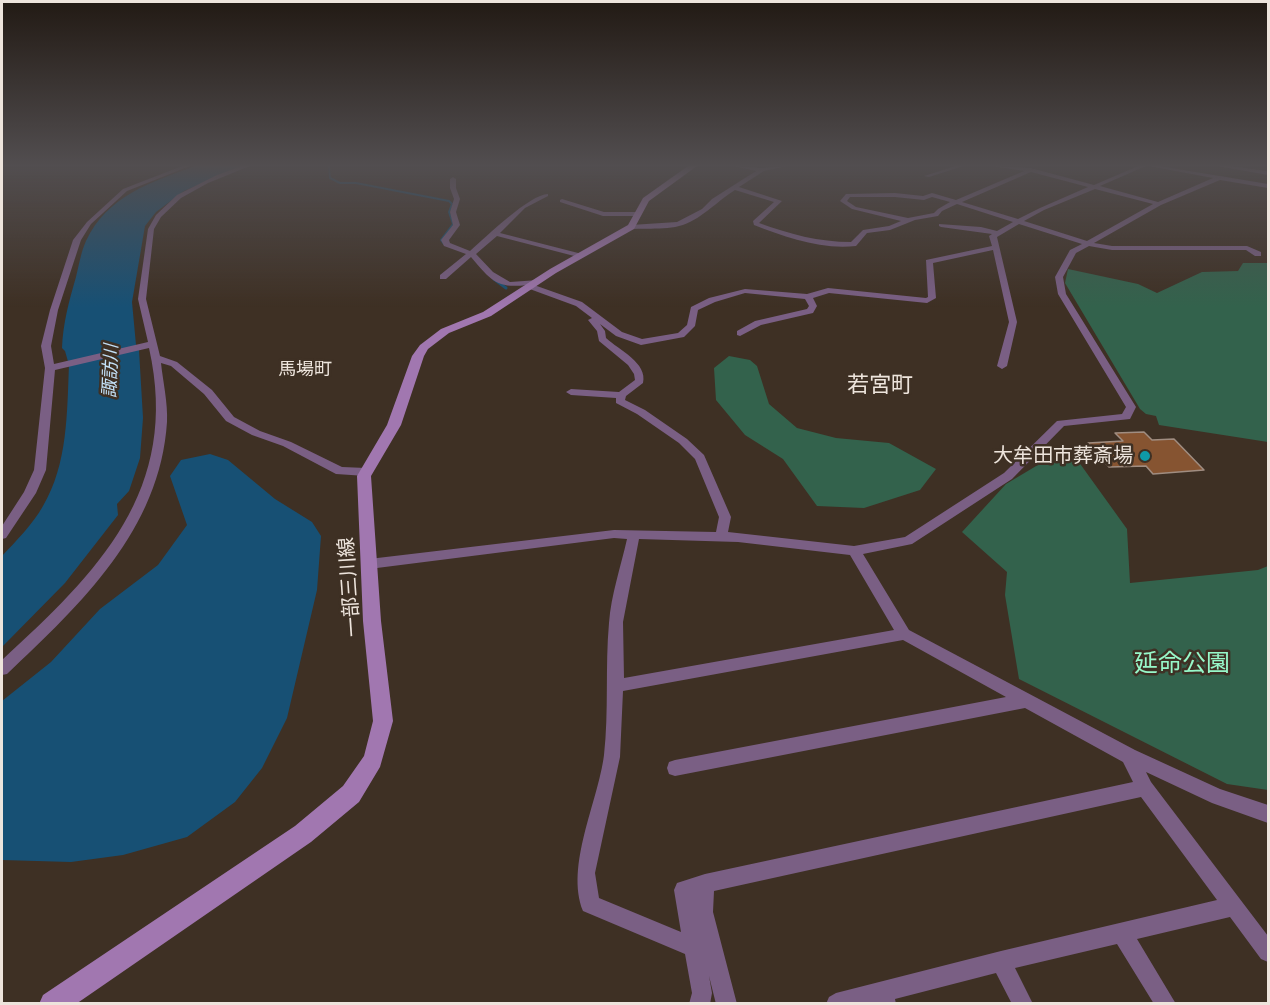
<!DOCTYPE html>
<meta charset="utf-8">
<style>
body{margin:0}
#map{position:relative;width:1270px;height:1005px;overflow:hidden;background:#3e3024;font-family:"Work Sans",sans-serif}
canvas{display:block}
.frame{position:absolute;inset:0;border:3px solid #ede4dc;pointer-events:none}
</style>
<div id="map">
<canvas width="1270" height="1005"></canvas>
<div class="frame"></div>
</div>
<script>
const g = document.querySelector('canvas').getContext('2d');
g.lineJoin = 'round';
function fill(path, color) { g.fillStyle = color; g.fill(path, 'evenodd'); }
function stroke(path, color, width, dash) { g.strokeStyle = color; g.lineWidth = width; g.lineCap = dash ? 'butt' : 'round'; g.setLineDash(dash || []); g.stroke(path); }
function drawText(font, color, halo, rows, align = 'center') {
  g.font = font + ' "Work Sans","Noto Sans JP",sans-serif'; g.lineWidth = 5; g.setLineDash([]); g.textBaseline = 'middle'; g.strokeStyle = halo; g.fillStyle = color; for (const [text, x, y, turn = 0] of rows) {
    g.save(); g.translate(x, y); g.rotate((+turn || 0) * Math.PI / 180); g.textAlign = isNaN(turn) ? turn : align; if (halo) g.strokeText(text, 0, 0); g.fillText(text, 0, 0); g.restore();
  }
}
fill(new Path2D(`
 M1243,263h25v179l-109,-17 -3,-9 -10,-2 -6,-5 -75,-126 3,-14 70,15 19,9 45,-21 36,-1z
 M729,356l21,4 7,6 12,38 28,24 39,10 53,5 47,26 -16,21 -56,18 -47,-2 -34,-47 -38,-24 -29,-35 -2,-32z
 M1068,447l59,82 3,54 128,-13 10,-4v224l-41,-6 -208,-105 -14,-84 2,-23 -45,-40 44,-48z`), '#33624c');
fill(new Path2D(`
 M195,166h47l-58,25 -28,21 -11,14 -13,76 4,43 3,5 4,68 -3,40 -11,33 -12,13 1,11 -53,68 -63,64v-91c14,-15 31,-32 41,-50 25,-42 24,-94 26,-141l-4,-14 -3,-3c1,-25 7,-47 14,-71 3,-12 5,-25 10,-36 21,-45 65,-59 109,-75z
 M210,454l18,6 47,39 37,23 9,14 -4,54 -30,128 -25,50 -27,34 -48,35 -64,18 -52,7 -69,-2v-159l49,-39 49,-53 58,-44 29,-40 -17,-49 11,-16z`), '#175074');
stroke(new Path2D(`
 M329,166l1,12 10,5h16l93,18 3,3 -3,8 4,12 -12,16 3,4`), '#175074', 2);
stroke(new Path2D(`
 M494,279l12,9`), '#175074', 3);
const building = new Path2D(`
 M1144,432l8,8 22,-1 30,31 -51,4 -7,-8 -37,1 -21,-24 35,-2 -8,-8z`);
fill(building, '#865431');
stroke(building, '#a08d81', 1.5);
fill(new Path2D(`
 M182,166h8l-63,25 -36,33 -10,16 -23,70 -7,36 3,18 94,-22 -10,-43 10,-70 8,-14 21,-20 40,-20 25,-9h8l-42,17 -27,15 -20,19 -7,12 -8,70 14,57 17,6 35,28 22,27 26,14 31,11 51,25 24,1 6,4 -6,4 -30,-2 -53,-28 -31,-11 -26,-14 -22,-27 -33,-28 -10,-3c2,19 7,40 6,59 -7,108 -86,182 -160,252l-5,1v-15c96,-88 179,-170 147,-312l-94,22 -9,100 -10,23 -30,45 -4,1v-13l22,-34 10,-22 11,-102 -4,-22 9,-36 23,-70 14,-18 36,-33z
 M733,166l29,2 26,-2 -24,5 -25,16 43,14 -23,22c30,11 60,19 92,19l12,-12 26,-4 12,-5 -49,-12 -12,-8 6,-7 49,-1 28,3 9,-3 24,7 68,-29 -33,-5 40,2 63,17 44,-19h8l-46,20 58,16 55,-24 -65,-12h12l108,18v4l-48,-8 -59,25 -67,38 18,3h135l14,6v4h-6l-9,-6h-134l-23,-4 -13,7 -13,24 3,17 70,113 -6,12 -66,7 -52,53 -100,65 -49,10 46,76 226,120 85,39 48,16v18l-56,-20 -66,-31 5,10 117,154v26l-7,-3 -31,-42 -93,22 39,65h-22l-37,-60 -102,24 18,36h-21l-16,-31 -101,26 1,5h-70l3,-7 7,-4 165,-42 216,-51 -76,-103 -427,94 -1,21 24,92h-21l-7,-28 3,17 -2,11h-21l3,-11 -7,-39 -102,-43c-18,-45 15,-109 21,-156 5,-44 1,-88 5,-132 2,-28 12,-57 18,-84l-13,-1 -245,31 -5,-2 -2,-3 2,-3 5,-2 245,-29 102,2 3,-15 -24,-58 -16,-16 -42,-29 -21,-11v-5l-45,-3 -5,-3 5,-3 48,3 16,-12 -1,-6 -6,-9 -29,-24 -2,-10 -9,-11 4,-2 -16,-12 -49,-18 -1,-3c-30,4 -36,-6 -55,-28l-25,22h-6v-4l26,-21 -22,-8 -3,-6 12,-15 -3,-13 4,-13 -4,-11v-9l3,-2 3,2v9l4,11 -4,13 4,13 -11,15 1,3 20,8c16,-14 60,-57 78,-57v2l-23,12 -25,25 82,21v4l-85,-22 -21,18 17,18 17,10 29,-2v4l-5,1 48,17 40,30 20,7 36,-6 9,-8 4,-18 18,-9 36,-9 62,5 21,-6 98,10 2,-1 -2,-37 66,-14 -3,-10 3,-2 -51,-7 -2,-1v-2l42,3 16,4 16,-9 -56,-18 -15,7 -4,5 -23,4 -25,10 -23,3 -11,13c-35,4 -71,-9 -102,-21l-1,-4 21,-19 -39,-12c-18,11 -35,31 -56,36 -15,4 -33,2 -48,3l-3,-2 3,-2 46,-3 25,-13 10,-10 44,-28zM1031,172l57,15 -48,21 -22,11 -56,-17zM1095,189l58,15 -66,37 -63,-20 20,-11zM850,197h45l29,3 8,-3 18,5 -12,7 -4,4 -26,5 -52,-11 -9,-6zM1019,224l63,20 -12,6 -15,27 3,17 68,113 -4,7 -65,7 -53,52 -99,64 -51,9 -126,-14 3,-15 -27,-62 -17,-16 -42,-29 -20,-10 1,-4 17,-13c5,-20 -24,-33 -37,-45l-1,-7 -5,-7 16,12 25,9 43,-8 11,-11 3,-16 17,-8 30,-9 60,6 4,7 -2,3 -52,12 -18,10v4l3,1 21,-11 52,-12 4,-7 -4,-8 16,-5 98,10 9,-5 -3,-35 60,-13 16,72 -12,44 5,3 5,-3 10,-44 -20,-85zM639,539l99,3 112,13 44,75 -270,48 -1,-56zM903,640l103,57 -331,63 -6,2 -2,6 2,6 6,2 350,-68 98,54 10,20 -428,92 -28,9 -3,7 7,42 -82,-34 -4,-25 25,-116 3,-66z
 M955,166h9l-35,11 -5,-1z
 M1216,166h14l38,5v4z
 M562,199l42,13h34l3,2 -3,2h-35l-43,-14v-2z`), '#7a5f84');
fill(new Path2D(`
 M688,166h9l-48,35 -15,28 -78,44 -65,43 -42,17 -21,16 -4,7 -23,69 -30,51 10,145 12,100 -13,46 -21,35 -48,40 -235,162h-37l4,-9 252,-169 48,-40 21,-30 9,-35 -10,-100 -6,-145 30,-51 25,-69 8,-11 21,-16 42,-17 67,-43 78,-44 15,-27z`), '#a177b0');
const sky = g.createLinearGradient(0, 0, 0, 307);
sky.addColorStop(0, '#221a14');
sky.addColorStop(0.54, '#524e50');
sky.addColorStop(1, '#524e5000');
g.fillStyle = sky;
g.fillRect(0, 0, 1270, 307);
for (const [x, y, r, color] of [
 [1145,456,6,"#0f9aa8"]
]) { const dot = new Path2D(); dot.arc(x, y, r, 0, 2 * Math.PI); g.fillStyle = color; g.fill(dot); stroke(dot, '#3e3024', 2); }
drawText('18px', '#ede4dc', '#3e3024', [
 ["馬場町",305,370]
]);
drawText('italic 18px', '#c3e1f8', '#3e3024', [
 ["諏訪川",111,371,-88]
]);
drawText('20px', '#ede4dc', '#3e3024', [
 ["大牟田市葬斎場",1133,456]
], 'right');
drawText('20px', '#ede4dc', '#3e3024', [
 ["一部三川線",350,587,-94]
]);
drawText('22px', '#ede4dc', '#3e3024', [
 ["若宮町",880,386]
]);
drawText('24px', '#97f8c9', '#3e3024', [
 ["延命公園",1182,664]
]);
</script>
